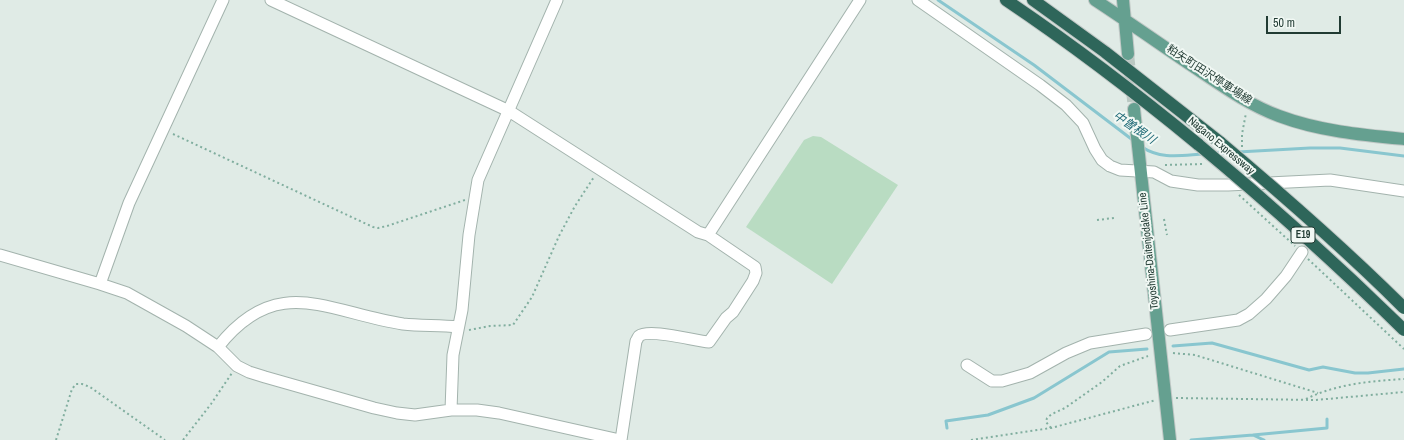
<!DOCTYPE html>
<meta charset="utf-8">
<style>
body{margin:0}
#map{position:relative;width:1404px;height:440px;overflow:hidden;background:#e0ebe6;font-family:"Archivo Narrow",sans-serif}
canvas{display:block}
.scale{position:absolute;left:1266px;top:16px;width:75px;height:18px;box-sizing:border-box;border:2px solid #213b33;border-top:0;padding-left:5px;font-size:12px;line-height:14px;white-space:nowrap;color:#213b33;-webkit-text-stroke:3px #f1f8f4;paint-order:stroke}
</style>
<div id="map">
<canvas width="1404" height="440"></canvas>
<div class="scale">50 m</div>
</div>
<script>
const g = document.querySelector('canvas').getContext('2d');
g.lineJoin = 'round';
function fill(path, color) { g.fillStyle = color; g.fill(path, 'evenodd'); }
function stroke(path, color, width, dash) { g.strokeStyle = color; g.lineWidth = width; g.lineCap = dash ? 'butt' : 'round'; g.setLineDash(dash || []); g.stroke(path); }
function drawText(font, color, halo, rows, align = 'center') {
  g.font = font + ' "Archivo Narrow","Noto Sans JP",sans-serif'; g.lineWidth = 4; g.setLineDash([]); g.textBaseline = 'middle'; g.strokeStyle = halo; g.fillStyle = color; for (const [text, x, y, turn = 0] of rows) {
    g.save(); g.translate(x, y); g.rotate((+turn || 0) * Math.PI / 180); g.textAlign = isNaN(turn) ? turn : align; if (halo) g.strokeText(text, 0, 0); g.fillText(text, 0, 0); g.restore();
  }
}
fill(new Path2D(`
 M813,136l8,1 77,48 -66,99 -86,-57 58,-87z`), '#b9dcc2');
stroke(new Path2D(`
 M938,0l96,65 100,76
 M1142,147c19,13 41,8 62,7
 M1238,152l72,-4h30l64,8
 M1214,153h12
 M1173,346l39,-3 97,27 14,-3 32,6h13l36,-4
 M947,428l-1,-7 42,-6 46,-17 75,-46 38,-3
 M1253,435l74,-7v-9
 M1191,440l62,-5 11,5`), '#89c6cf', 3);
stroke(new Path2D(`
 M1128,54l6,55`), '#bac8c2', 12, [12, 6]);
const minor = new Path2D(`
 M271,0l238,111 189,121 10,3 47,32 1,6 -3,8 -20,31 -7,6 -17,24c-14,-1 -60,-14 -70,-6 -1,1 -2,4 -3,5l-15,99
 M918,0l122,85 26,20 17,18 12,26 7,11 8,6 10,4 34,2 17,9 27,4h30l102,-5 74,11
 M708,235l152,-235
 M0,255l100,29 27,9 59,33 32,21 19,19 12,6 16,5 109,31 23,5 18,2 36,-5h26l22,3 121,27
 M100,284l29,-81 94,-203
 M1170,330l68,-10 11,-6 17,-15 20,-23 16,-24
 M218,347c59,-75 109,-35 185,-23 18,2 37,1 55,3
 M967,365l25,16h10l28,-8 36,-20 24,-10 56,-9
 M451,410l2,-55 9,-45 7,-75 9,-55 79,-180`);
const major = new Path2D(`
 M1095,0c32,21 62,42 93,63 29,19 58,41 91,53 40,15 83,19 125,23
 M1123,0l5,54
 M1134,109l36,331`);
const highway = new Path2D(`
 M1006,0c67,45 131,94 193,145
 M1033,0l72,52 116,91`);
stroke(minor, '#a3b3ad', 13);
stroke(major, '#c1c8c6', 14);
stroke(highway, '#c1c8c6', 14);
stroke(new Path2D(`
 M173,134l200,93 5,1 9,-2 78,-26
 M1242,147v-13l4,-21
 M1165,165l39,-1
 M1239,195l56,51
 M1164,219l3,16
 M1097,220l17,-2
 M1308,259l96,90
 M469,330l21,-4 23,-1 19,-28 27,-61 16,-30 19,-29
 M1173,353l22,2 123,38
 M1176,398l140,2 88,-8
 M1306,399c30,-15 65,-18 98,-20
 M1051,428l-5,-6 1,-4 5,-4 13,-6 37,-26 18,-16 28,-10
 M56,440l16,-51 4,-5h6l8,3 75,53
 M183,440l28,-36 21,-31
 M971,440l80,-12 105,-28`), '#81ae9f', 2, [2, 3]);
stroke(minor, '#fff', 11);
stroke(major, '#65a090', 12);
stroke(highway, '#2e665a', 12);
const highwayBridge = new Path2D(`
 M1221,143c63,53 125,107 183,165
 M1199,145c71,59 139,120 205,185`);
stroke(highwayBridge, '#c1c8c6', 14, []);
stroke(highwayBridge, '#2e665a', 12);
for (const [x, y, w] of [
 [1303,235,24]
]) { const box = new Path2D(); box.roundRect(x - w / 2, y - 8, w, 16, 3); g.fillStyle = '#f1f8f4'; g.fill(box); stroke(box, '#213b33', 1); }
drawText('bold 10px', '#213b33', null, [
 ["E19",1303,235]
]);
drawText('11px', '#213b33', '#f1f8f4', [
 ["粕矢町田沢停車場線",1209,75,33],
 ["Nagano Expressway",1221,146,40],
 ["Toyoshina-Daitenjodake Line",1149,251,-96]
]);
drawText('italic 12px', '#1d6875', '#f1f8f4', [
 ["中曽根川",1134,128,34]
]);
</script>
